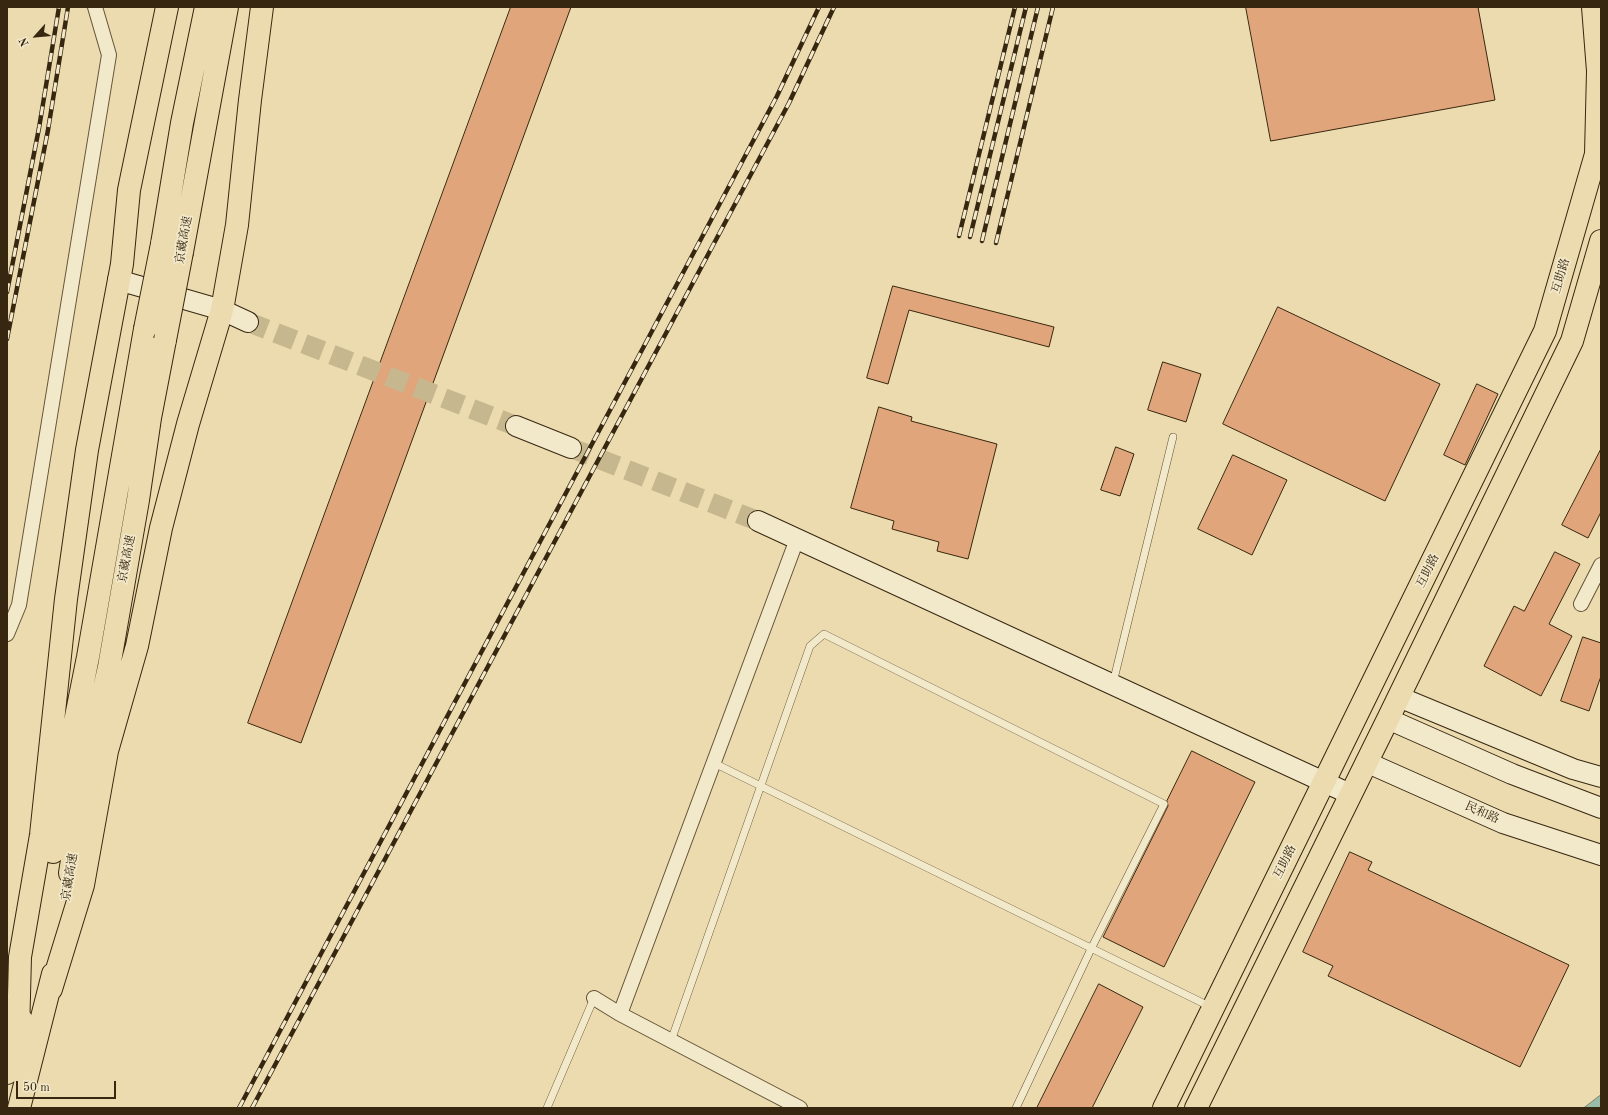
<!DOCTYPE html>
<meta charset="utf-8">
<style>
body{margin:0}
#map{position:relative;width:1608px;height:1115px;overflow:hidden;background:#ebdbae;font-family:"Old Standard TT",serif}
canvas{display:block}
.frame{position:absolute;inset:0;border:8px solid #372710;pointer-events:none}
.north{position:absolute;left:16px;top:16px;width:40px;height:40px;-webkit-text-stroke:3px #f2e8ca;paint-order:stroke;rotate:243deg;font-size:11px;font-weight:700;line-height:16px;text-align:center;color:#372710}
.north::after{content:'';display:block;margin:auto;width:14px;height:18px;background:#372710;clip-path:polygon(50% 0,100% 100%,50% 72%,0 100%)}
.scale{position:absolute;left:16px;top:1081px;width:100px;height:18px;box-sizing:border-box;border:2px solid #372710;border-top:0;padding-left:5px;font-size:12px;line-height:14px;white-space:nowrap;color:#372710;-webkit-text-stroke:3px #f2e8ca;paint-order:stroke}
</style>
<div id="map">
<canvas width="1608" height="1115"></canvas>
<div class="frame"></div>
<div class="north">N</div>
<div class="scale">50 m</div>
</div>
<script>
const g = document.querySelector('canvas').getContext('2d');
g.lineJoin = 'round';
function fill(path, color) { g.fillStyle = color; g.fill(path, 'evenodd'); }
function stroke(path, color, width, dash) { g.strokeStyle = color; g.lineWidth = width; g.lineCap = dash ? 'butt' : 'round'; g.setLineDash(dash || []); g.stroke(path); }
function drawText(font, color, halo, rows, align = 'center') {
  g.font = font + ' "Old Standard TT","Noto Serif SC",serif'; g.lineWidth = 3.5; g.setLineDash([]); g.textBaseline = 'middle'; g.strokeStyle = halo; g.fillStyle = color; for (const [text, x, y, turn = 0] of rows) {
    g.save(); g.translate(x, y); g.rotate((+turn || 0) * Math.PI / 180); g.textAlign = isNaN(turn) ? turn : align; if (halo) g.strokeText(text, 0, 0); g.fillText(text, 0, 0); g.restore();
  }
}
const water = new Path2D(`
 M1601,1095v13h-17z`);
fill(water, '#99bba7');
stroke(water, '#72806b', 1);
const building = new Path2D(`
 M511,7h60l-270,736 -53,-20z
 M1246,7h232l17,93 -224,41z
 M893,286l161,41 -5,20 -140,-37 -21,74 -21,-6z
 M1278,307l162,77 -55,117 -162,-77z
 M1163,362l38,12 -15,48 -38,-12z
 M1477,384l21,10 -33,71 -21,-10z
 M879,407l33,10 -1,4 86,23 -29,115 -31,-8 2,-9 -47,-13 2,-8 -43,-13z
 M1116,447l18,7 -14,42 -19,-6z
 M1601,449v63l-13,26 -26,-13z
 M1233,455l54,25 -35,75 -54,-26z
 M1555,552l25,12 -31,60 23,12 -31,60 -57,-30 30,-60 10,5z
 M1583,637l18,6v33l-12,35 -28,-10z
 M1192,751l63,31 -91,185 -61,-30 65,-131 -1,-5z
 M1350,852l22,10 -4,8 201,95 -49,102 -192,-91 5,-10 -30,-14z
 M1099,984l44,23 -51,101h-55z`);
fill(building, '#e0a57a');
stroke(building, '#372710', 1);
stroke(new Path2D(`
 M248,322l268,104
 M571,448l187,73`), '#c7b78e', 20, [20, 10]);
const lane = new Path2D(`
 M1113,683l60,-246
 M714,763l497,244
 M671,1041l139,-395 14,-12 340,170 -73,145 -75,159
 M547,1108l47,-110`);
const street = new Path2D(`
 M1581,604l20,-39
 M7,634l12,-29 90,-550 -14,-48
 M594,998l26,16 180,94
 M620,1014l177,-475`);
const secondary = new Path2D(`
 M118,280l104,30 26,12
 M516,426l55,22
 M758,521l592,273
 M1399,697l174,72 28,8
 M1388,719l124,55 89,34
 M1366,762l137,61 98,32`);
const highway = new Path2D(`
 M162,244l20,-121 24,-116
 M182,252l45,-245
 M53,852l14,-90 21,-105 57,-328
 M70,873l17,-109 22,-97 29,-167 12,-82 15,-78
 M51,989l32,-104 24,-134 30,-105 24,-118 27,-104 34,-114 15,-85 13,-125 12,-93
 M18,1034l2,-77 21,-122 25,-236 21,-149 35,-186 7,-74 38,-183
 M7,1073l14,-54
 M19,1108l34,-134
 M1164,1108l381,-777 51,-177 2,-83 -5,-64
 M1196,1108l192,-389 184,-378 29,-100`);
stroke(lane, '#645438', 8);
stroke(street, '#645438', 16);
stroke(secondary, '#372710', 22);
stroke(highway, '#372710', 24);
stroke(lane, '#f2e8ca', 7);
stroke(street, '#f2e8ca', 14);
stroke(secondary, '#f2e8ca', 20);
stroke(highway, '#ebdbae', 22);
const rail = new Path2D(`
 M959,236l56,-229
 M970,237l56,-230
 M982,241l56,-234
 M996,243l57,-236
 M7,292l32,-164 20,-121
 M7,339l41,-209 20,-123
 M239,1108l538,-1012 42,-89
 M252,1108l537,-1005 45,-96`);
stroke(rail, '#372710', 4.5);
stroke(rail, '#f2e8ca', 3, [9]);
const highwayBridge = new Path2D(`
 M145,329l17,-85
 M165,340l17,-88`);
stroke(highwayBridge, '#372710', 24, []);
stroke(highwayBridge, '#ebdbae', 22);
drawText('12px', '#372710', '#f2e8ca', [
 ["京藏高速",184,240,-80],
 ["互助路",1561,276,-74],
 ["京藏高速",127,559,-79],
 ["互助路",1428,571,-64],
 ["民和路",1482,813,24],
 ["互助路",1285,862,-64],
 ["京藏高速",70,877,-81]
]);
</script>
